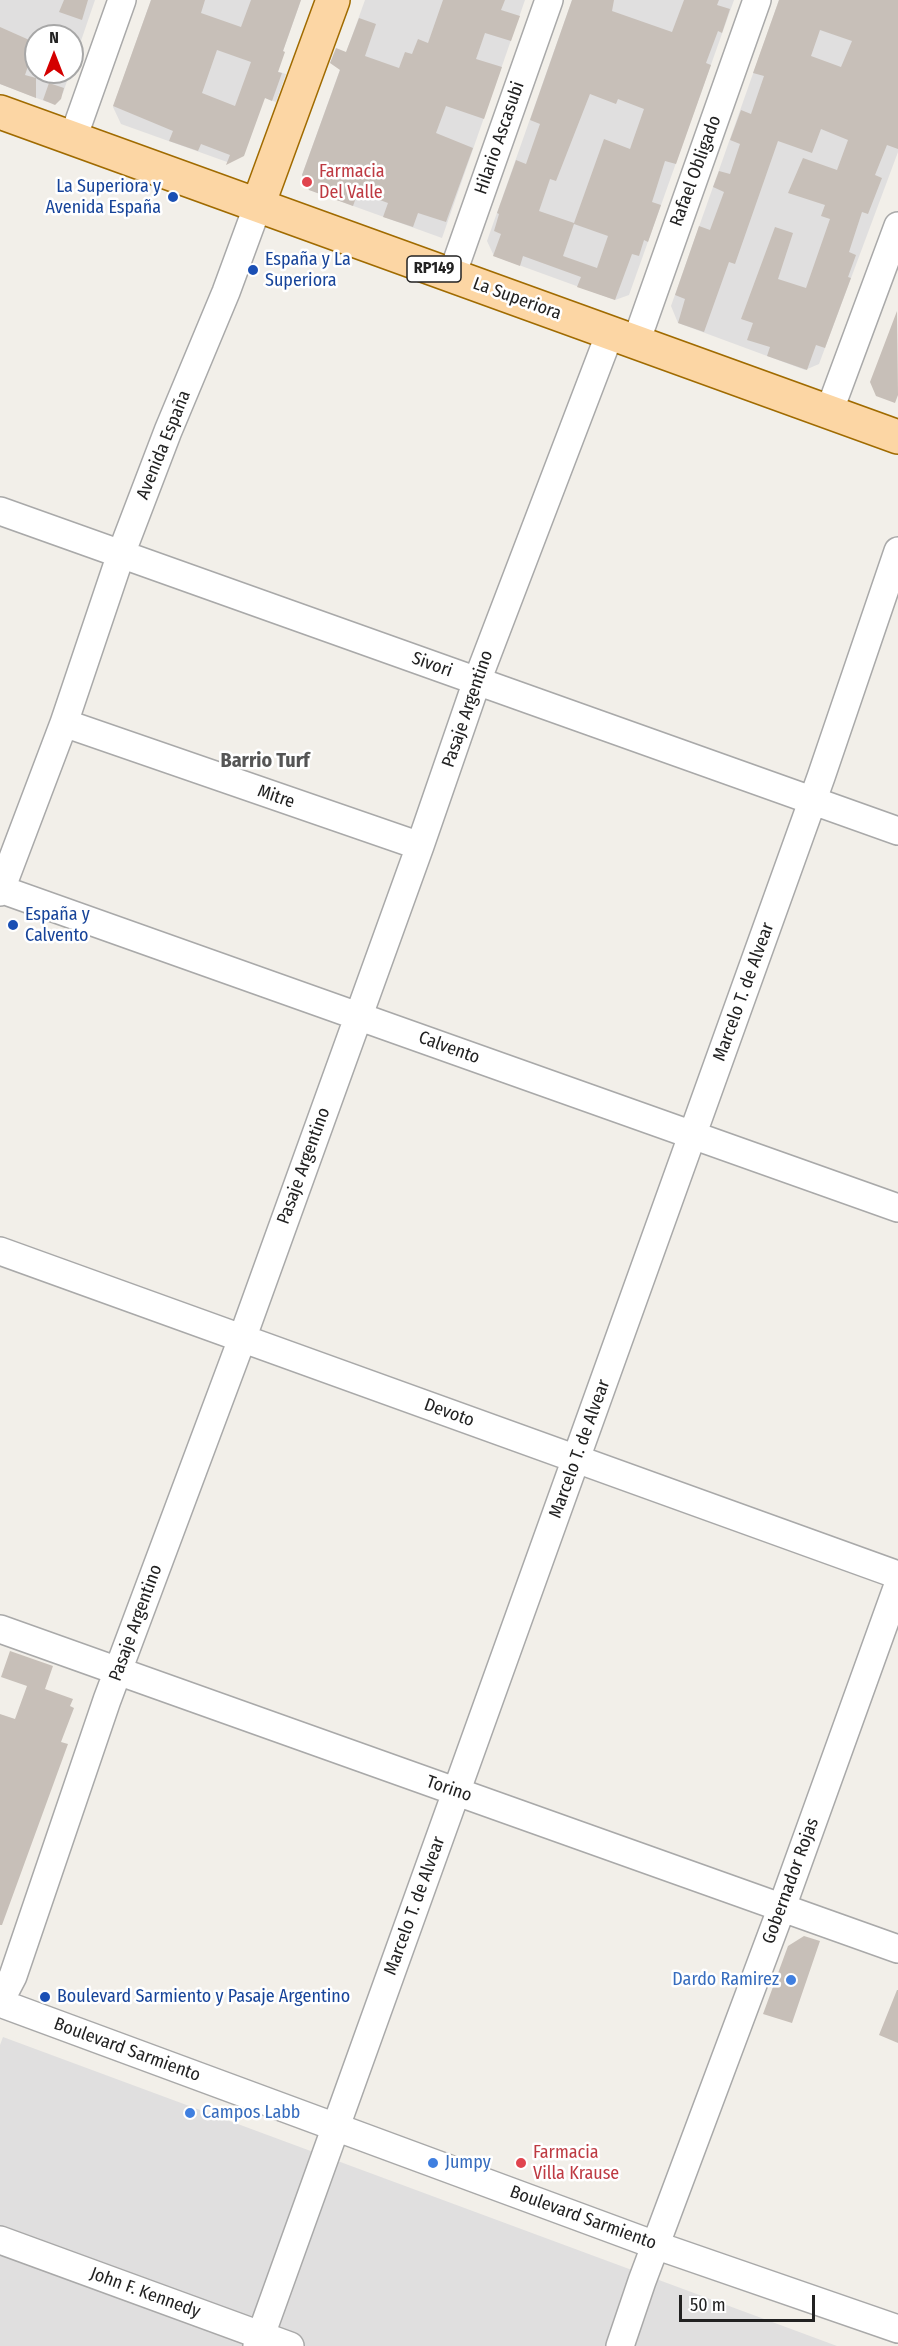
<!DOCTYPE html>
<meta charset="utf-8">
<style>
body{margin:0}
#map{position:relative;width:898px;height:2346px;overflow:hidden;background:#f2efe9;font-family:"Fira Sans Condensed",sans-serif}
canvas{display:block}
.north{position:absolute;left:24px;top:24px;width:60px;height:60px;box-sizing:border-box;background:#fff;border:2px solid #a7a7a7;border-radius:50%;rotate:0deg;font-size:16px;font-weight:700;line-height:24px;text-align:center;color:#222}
.north::after{content:'';display:block;margin:auto;width:21px;height:27px;background:#d40000;clip-path:polygon(50% 0,100% 100%,50% 72%,0 100%)}
.scale{position:absolute;left:679px;top:2295px;width:136px;height:27px;box-sizing:border-box;border:3px solid #222;border-top:0;padding-left:8px;font-size:18px;line-height:21px;white-space:nowrap;color:#222;-webkit-text-stroke:4px #fff;paint-order:stroke}
</style>
<div id="map">
<canvas width="898" height="2346"></canvas>
<div class="north">N</div>
<div class="scale">50 m</div>
</div>
<script>
const g = document.querySelector('canvas').getContext('2d');
g.lineJoin = 'round';
function fill(path, color) { g.fillStyle = color; g.fill(path, 'evenodd'); }
function stroke(path, color, width, dash) { g.strokeStyle = color; g.lineWidth = width; g.lineCap = dash ? 'butt' : 'round'; g.setLineDash(dash || []); g.stroke(path); }
function drawText(font, color, halo, rows, align = 'center') {
  g.font = font + ' "Fira Sans Condensed",sans-serif'; g.lineWidth = 5; g.setLineDash([]); g.textBaseline = 'middle'; g.strokeStyle = halo; g.fillStyle = color; for (const [text, x, y, turn = 0] of rows) {
    g.save(); g.translate(x, y); g.rotate((+turn || 0) * Math.PI / 180); g.textAlign = isNaN(turn) ? turn : align; if (halo) g.strokeText(text, 0, 0); g.fillText(text, 0, 0); g.restore();
  }
}
fill(new Path2D(`
 M0,0h95l-23,67v-31h-36v36h34l-7,21 -16,9 -47,-18z
 M151,0h150l-25,71 10,3 -10,28 -11,-4 -35,65 -109,-39 -8,-17z
 M365,0h160l-83,238 -133,-48 -7,-15z
 M572,0h162l-105,295 -14,5 -121,-44 -7,-15z
 M779,0h119v152l-79,212 -14,6 -127,-47 -7,-17z
 M3,2037l834,309h-837v-301z`), '#e0dfdf');
fill(new Path2D(`
 M64,0h24l-6,20 -23,-8z
 M151,0h54l-4,13 40,14 10,-27h50l-18,51 2,1 -7,20 4,1 -10,28 -7,-3 -21,58 -18,9 4,-10 -29,-11 -3,7 -29,-10 4,-10 -60,-25zM217,50l34,12 -16,44 -33,-13z
 M443,0h62l-4,10 19,6 -9,25 -26,-8 -9,26 26,8 -18,52 -38,-13 -10,27 37,15 -27,74 -28,-9 -5,14 -30,-10 5,-14 -30,-11 -5,14 -44,-16 -7,-15 38,-105 -10,-7 6,-15 10,4 13,-34 17,6 -11,32 34,12 6,-16 7,2 6,-15 10,4z
 M572,0h42l-2,11 60,21 12,-32h35l-2,5 13,4 -8,24 -4,-2 -12,32 5,2 -35,99 -11,-3 -13,41 9,3 -13,37 -4,-2 -5,16 -7,-2 -17,46 -38,-13 4,-10 -58,-21 -3,10 -27,-10 8,-22 -7,-3 5,-17 -2,-1 19,-53 10,4 14,-40 -10,-4zM590,94l26,10 2,-5 26,10 -14,40 -26,-10 -30,84 -35,-12 11,-32 6,2zM574,224l34,12 -11,32 -34,-12z
 M779,0h119v149l-11,-4 -12,30 7,3 -14,36 -6,-2 -13,40 7,3 -8,22 3,1 -26,70 -9,-3 -9,25 -40,-14 3,-9 -23,-7 6,-17 -12,-4 34,-92 18,6 -15,46 28,9 24,-69 -9,-3 4,-11 -37,-12 15,-35 34,12 11,-30 -27,-11 -9,24 -34,-12 -43,123 -6,-2 -25,70 -26,-9 7,-24 -10,-4 24,-69 11,4 14,-38 -11,-5 6,-16 11,3 10,-30 -10,-4 11,-30 10,4 13,-38 -11,-3zM820,30l32,11 -11,26 -30,-11z
 M0,27l36,16 -11,32 11,3v20l-36,-14z
 M49,83l15,5 -3,11 -6,6 -12,-5z
 M897,311l1,84 -3,8 -19,-7 -6,-14z
 M10,1651l43,15 -8,23 28,10 -3,7 4,2 -13,34 7,2 -66,181h-2v-211l15,5 12,-33 -26,-9z
 M804,1936l16,5 -28,82 -29,-9 25,-68z
 M897,1990h1v53l-19,-8z`), '#c7bfb8');
const minor = new Path2D(`
 M73,138l49,-138
 M452,275l97,-275
 M636,342l121,-342
 M829,412l69,-186
 M0,511l898,320
 M64,723l356,123
 M0,889l898,319
 M0,892l64,-169 57,-169 47,-123 58,-139 32,-87
 M0,1251l898,324
 M0,1629l898,320
 M0,2001l13,-25 94,-276 135,-361 178,-493 57,-165 133,-348
 M0,2003l655,242 243,84
 M0,2240l290,106
 M257,2346l564,-1569 77,-226
 M620,2346l22,-65 140,-374 116,-322`);
const major = new Path2D(`
 M0,112l898,325
 M258,205l75,-205`);
stroke(minor, '#a9a9a9', 30);
stroke(major, '#a06b00', 36);
stroke(minor, '#fff', 27);
stroke(major, '#fcd6a4', 33);
for (const [x, y, r, color] of [
 [307,182,6,"#e0444e"],
 [173,197,6,"#1a4fb4"],
 [253,270,6,"#1a4fb4"],
 [13,925,6,"#1a4fb4"],
 [791,1980,6,"#3f7fe0"],
 [45,1997,6,"#1a4fb4"],
 [190,2113,6,"#3f7fe0"],
 [433,2163,6,"#3f7fe0"],
 [521,2163,6,"#e0444e"]
]) { const dot = new Path2D(); dot.arc(x, y, r, 0, 2 * Math.PI); g.fillStyle = color; g.fill(dot); stroke(dot, '#fff', 2); }
for (const [x, y, w] of [
 [434,269,54]
]) { const box = new Path2D(); box.roundRect(x - w / 2, y - 13, w, 26, 4.5); g.fillStyle = '#fff'; g.fill(box); stroke(box, '#222', 1.5); }
drawText('bold 16px', '#222', null, [
 ["RP149",434,269]
]);
drawText('18px', '#222', '#fff', [
 ["Hilario Ascasubi",500,138,-71],
 ["Rafael Obligado",696,171,-70],
 ["La Superiora",517,299,20],
 ["Avenida España",164,445,-68],
 ["Sivori",432,665,20],
 ["Pasaje Argentino",468,709,-71],
 ["Mitre",276,797,19],
 ["Marcelo T. de Alvear",744,992,-70],
 ["Calvento",449,1048,20],
 ["Pasaje Argentino",304,1166,-70],
 ["Devoto",449,1413,20],
 ["Marcelo T. de Alvear",580,1449,-70],
 ["Pasaje Argentino",136,1623,-70],
 ["Torino",449,1789,19],
 ["Gobernador Rojas",791,1881,-70],
 ["Marcelo T. de Alvear",415,1906,-70],
 ["Boulevard Sarmiento",127,2050,20],
 ["Boulevard Sarmiento",583,2218,20],
 ["John F. Kennedy",145,2293,20]
]);
drawText('18px', '#be3a42', '#fff', [
 ["Farmacia",319,172],
 ["Del Valle",319,193],
 ["Farmacia",533,2153],
 ["Villa Krause",533,2174]
], 'left');
drawText('18px', '#164399', '#fff', [
 ["La Superiora y",161,187,"right"],
 ["Avenida España",161,208,"right"],
 ["España y La",265,260],
 ["Superiora",265,281],
 ["España y",25,915],
 ["Calvento",25,936],
 ["Boulevard Sarmiento y Pasaje Argentino",57,1997]
], 'left');
drawText('18px', '#366cbe', '#fff', [
 ["Dardo Ramirez",779,1980,"right"],
 ["Campos Labb",202,2113],
 ["Jumpy",445,2163]
], 'left');
drawText('bold 20px', '#555', '#fff', [
 ["Barrio Turf",265,761]
]);
</script>
